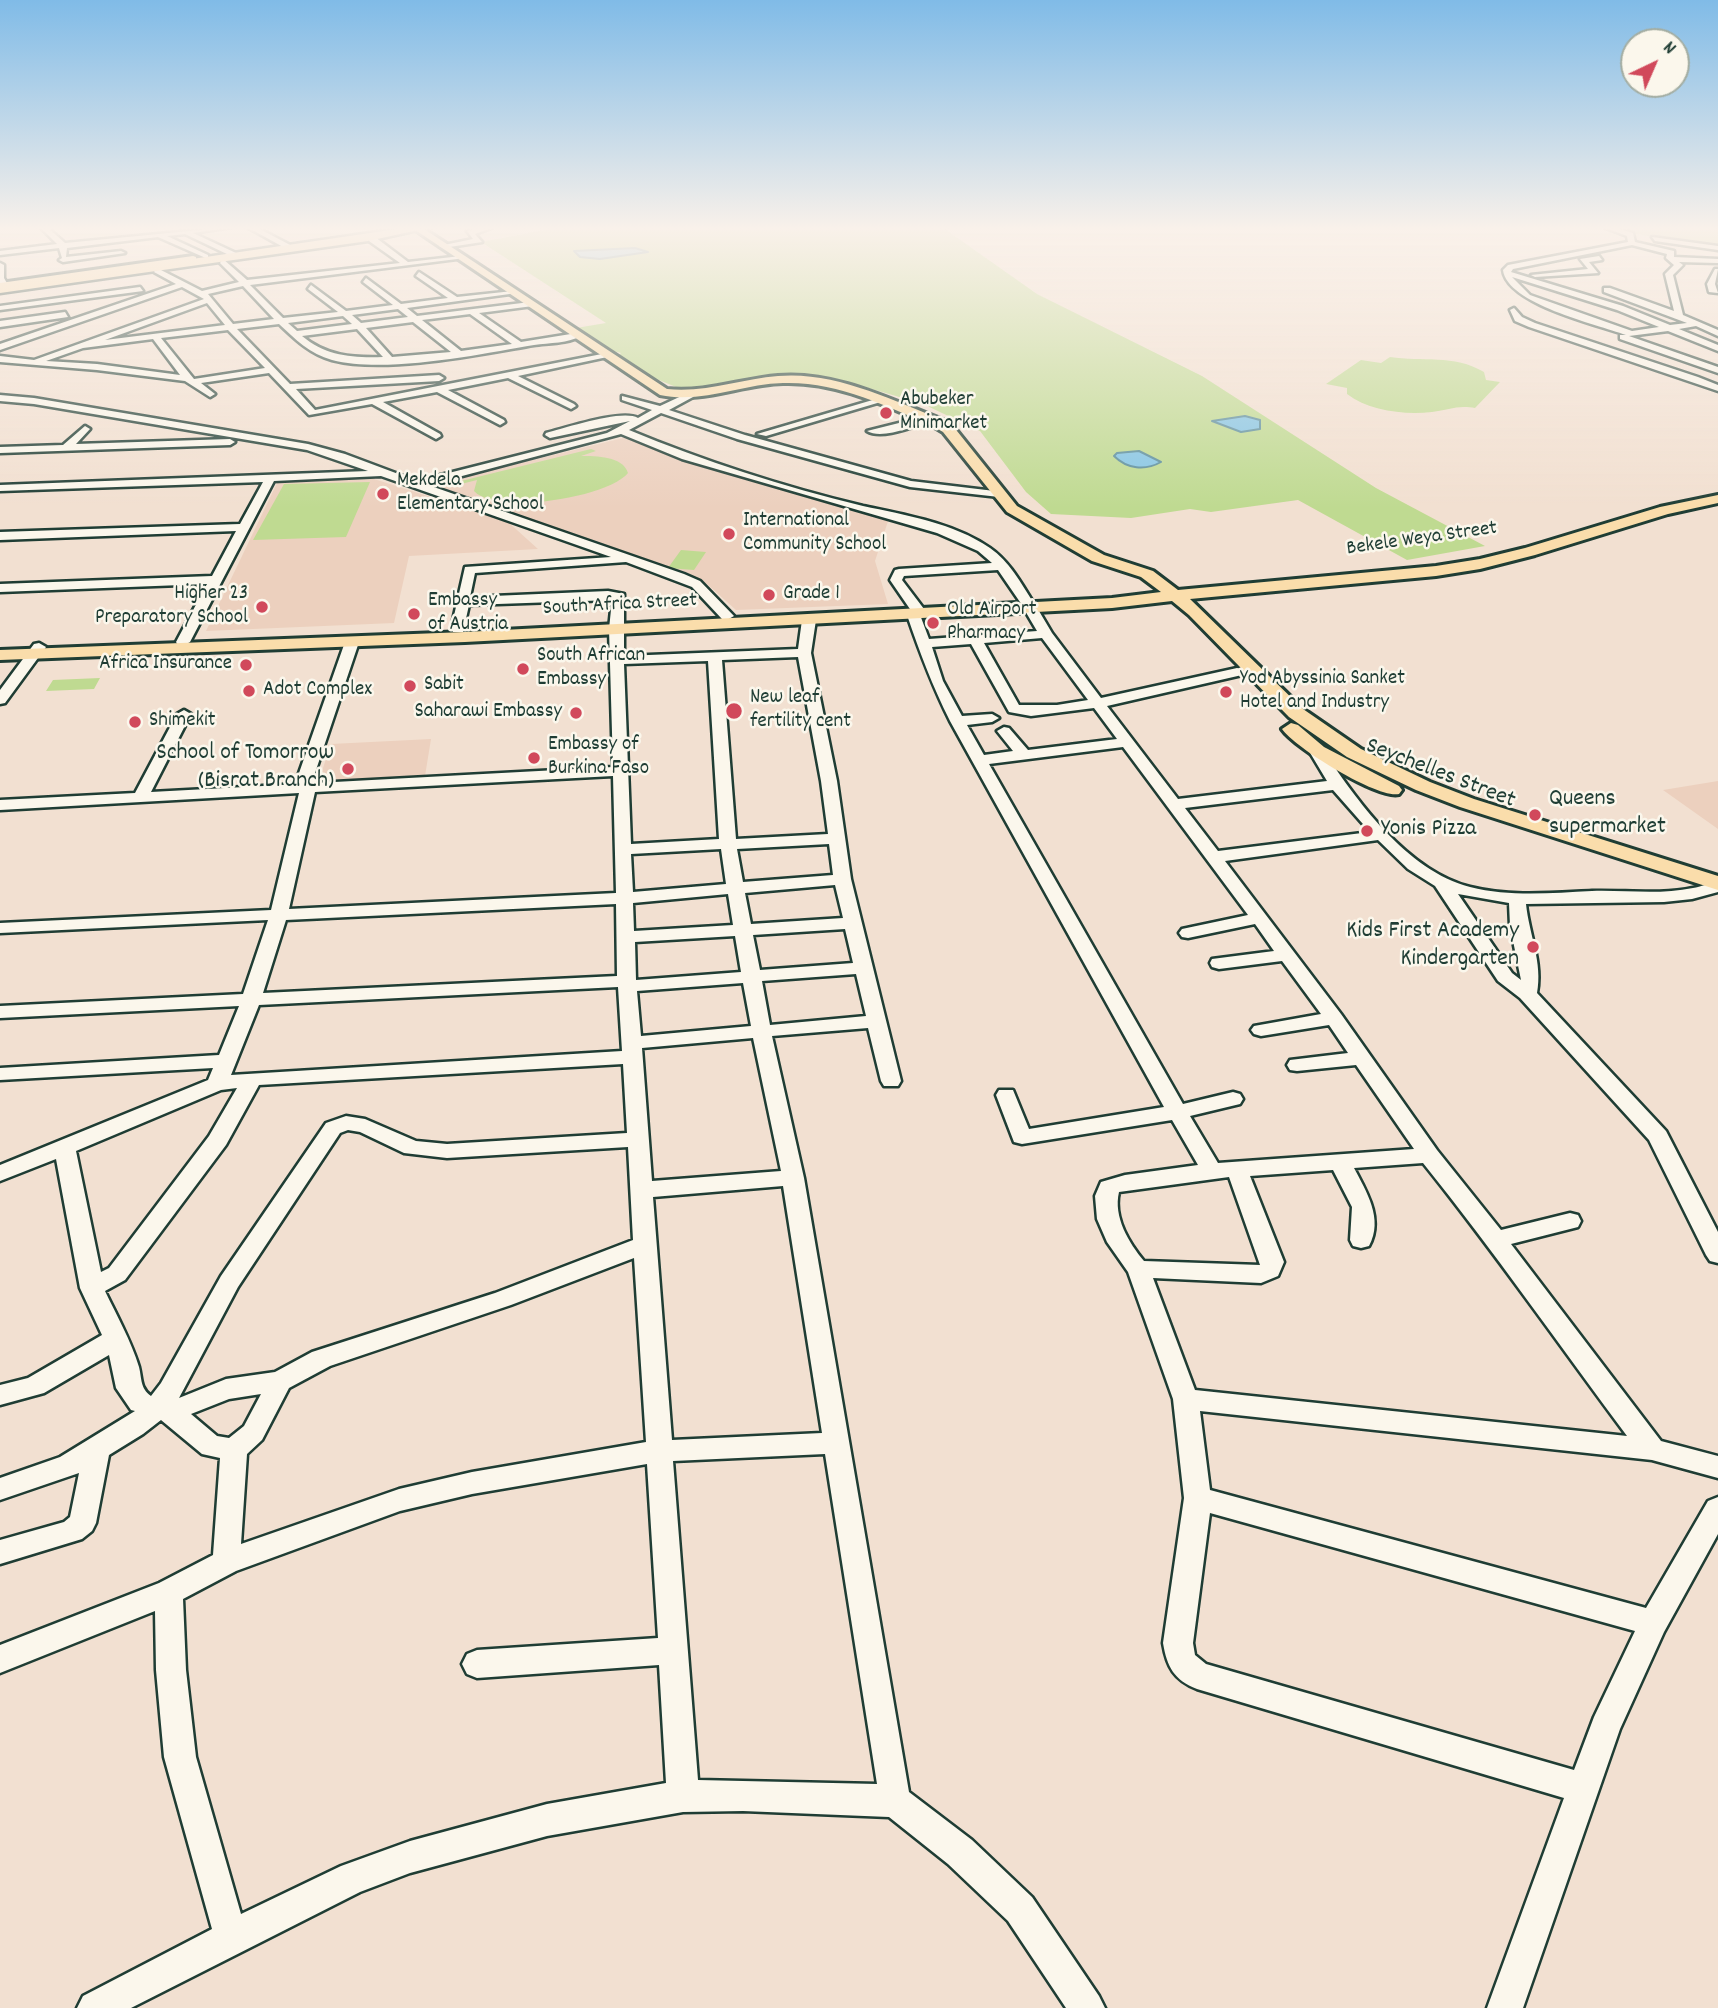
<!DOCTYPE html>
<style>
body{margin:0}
#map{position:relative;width:1718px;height:2008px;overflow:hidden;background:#f2e0d1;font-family:Dekko,sans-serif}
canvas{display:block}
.north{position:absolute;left:1620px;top:28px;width:70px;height:70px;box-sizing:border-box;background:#fbf7ec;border:2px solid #a3ada2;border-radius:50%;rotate:44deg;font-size:19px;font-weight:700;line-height:28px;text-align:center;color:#1f3d34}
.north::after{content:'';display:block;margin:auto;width:24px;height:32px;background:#d1495b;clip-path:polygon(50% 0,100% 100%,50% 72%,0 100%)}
</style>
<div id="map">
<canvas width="1718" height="2008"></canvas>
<div class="north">N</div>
</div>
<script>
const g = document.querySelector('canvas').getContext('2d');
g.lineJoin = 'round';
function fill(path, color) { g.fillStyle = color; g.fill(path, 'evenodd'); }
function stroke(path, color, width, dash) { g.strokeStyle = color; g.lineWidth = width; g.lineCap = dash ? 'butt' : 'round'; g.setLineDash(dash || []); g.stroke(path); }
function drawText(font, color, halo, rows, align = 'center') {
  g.font = font + ' Dekko,sans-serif'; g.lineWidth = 5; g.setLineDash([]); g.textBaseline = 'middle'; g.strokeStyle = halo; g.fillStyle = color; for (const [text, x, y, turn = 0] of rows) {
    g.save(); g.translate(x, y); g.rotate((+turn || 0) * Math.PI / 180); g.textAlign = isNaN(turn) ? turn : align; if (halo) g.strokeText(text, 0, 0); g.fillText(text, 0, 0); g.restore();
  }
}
fill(new Path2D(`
 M631,436l48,22 179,53 32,4 -15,46 13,43 -152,6 -29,-26 -266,-97 2,-5z
 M374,479l133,42 31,28 -129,7 -15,67 -188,8 72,-150z
 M431,739l-6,37 -86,5 -18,-7 10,-30z
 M1718,781v48l-55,-39z`), '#ecd0be');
fill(new Path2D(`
 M560,227h382l95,67 165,82 174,112 109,58 -78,14 -109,-60 -87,12 -21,-3 -59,9 -80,-4 -25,-22 -46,-61 -57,-27 -68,-20 -39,-7h-34l-79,12 -27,-2 -22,-9 -35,-23 2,-2 -8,-2 -37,-23 30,-5 -125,-81z
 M1609,227h109v20l-88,-14z
 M1390,357c32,5 64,-3 94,15l2,8 14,2 -25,26c-18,-3 -26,2 -43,4 -28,3 -63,-1 -85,-18v-6l-21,-4 35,-24 20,3z
 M591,449l5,2 -15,5c15,0 42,0 47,17 -19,24 -131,43 -154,18l3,-11 -24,6 -4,-2z
 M370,482l-24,55 -93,3 31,-56z
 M681,550l25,2 -12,18 -26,-2z
 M100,678l-6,11 -48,2 7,-11z`), '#bfda91');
const water = new Path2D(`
 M635,248l13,4 -48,7 -20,-2 -6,-6z
 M1245,416l15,4v9l-19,3 -29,-11z
 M1139,451l22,11c-16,9 -34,7 -47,-6l3,-3z`);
fill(water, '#84c5e5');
stroke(water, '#5c8f9e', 2);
const minor = new Path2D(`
 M40,227h7l18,16 166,-16 -38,6 43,20 -7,2 -44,-21 -18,2 41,19v4l-50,-22 -91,11 -1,9 55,-6 4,2 -62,9 -4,-2 3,-2 -3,-10 -59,7v-4l57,-7z
 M247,227h9l36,19 -7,2z
 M483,227h11l-19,7 7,8 -39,6 -4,-2 34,-7 -6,-8z
 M1603,227h10l20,6 2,9 39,9v6l44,2v4l-39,-1 4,3 -10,10 10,40 35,15v6l-22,-10 -17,3 39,16v6l-50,-20 -39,5 89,31v6l-98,-34v-4h6c-30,-11 -119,-31 -123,-65l5,-5 120,-23 -1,-6zM1632,245l35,9 -1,4 8,7 -9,9 9,37 -64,-23h-6v4l83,31 -17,2 -47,-19 -112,-34 2,-3zM1512,277l105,33 42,17 -27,4 -102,-36z
 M369,237h6l33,25 53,-6 4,2 -215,27 33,33 55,-6 -30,-23 3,-4 35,26 47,-6 -30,-23 3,-4 35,26 47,-6 -32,-22 3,-4 38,25 56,-6 4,2 -110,15 10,8 113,-14 3,4 -54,7 42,29 56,-9 4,3c-12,7 -32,7 -47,9 -53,9 -148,29 -202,15 -22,-6 -37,-21 -53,-36l-42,5 53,55 149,-9 5,3 -5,3 -143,8 19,21 292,-57 5,3 -94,20 56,28 2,2 -5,3 -63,-31 -60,12 56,30 1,2 -5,3 -63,-33 -54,10 57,32 1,2 -5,3 -64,-35 -63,11 -40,-42 -68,10 14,11 -5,3 -25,-16 -88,-11 -97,-8v-6l34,4 170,-61 -22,-12 -182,63v-6l176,-60 -22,-12 3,-4 45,23 37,-9 -19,-19 3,-4 24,21 153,-17 -31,-22zM243,286l31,33 -41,5 -25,-30zM207,303l18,22 -120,15zM398,309l10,8 -47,6 -9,-8zM470,314l42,30 -51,7 -39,-31zM343,316l9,8 -55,7 -9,-8zM413,322l38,30 -59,5 -26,-29zM357,329l26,28c-31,1 -57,-1 -81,-21zM228,330l37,38 -71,11 -33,-41zM153,339l27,36 -83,-11 -51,-3 37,-13z
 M1652,237l66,9v4l-63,-9z
 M1599,256l3,4 -13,2 9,11 -63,4 -4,-2 57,-6 -8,-10z
 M0,263l4,2v13l4,7 -4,2 -4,-2z
 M1715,269h3l-3,15 3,9 -9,-1 -2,-8z
 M140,287l3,4 -143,19v-4z
 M1514,308l8,9 13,6 163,54 20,8v6l-189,-64 -14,-6 -5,-11z
 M65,312l3,5 -68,10v-6z
 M690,392l5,3 -2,2 -24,13 76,25 166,46 92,11v4l-4,1 -89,-10 -173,-48 -76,-26 -32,17c75,31 155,57 234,76 42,9 91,17 127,42 19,13 31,35 43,54l-1,3h-10l-24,-35 -94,6 -2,4 22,29 -5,3 10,27 108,-8 -13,-22 7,-4 5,1 16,27 49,65 136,-30 5,1v6l-135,31 71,93 149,-18 -18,-30 8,-5 5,2c33,51 85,123 148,139 40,10 81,6 122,4 33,-1 68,4 101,-3 8,-1 16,-5 25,-7v11l-26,7 -28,3 -138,2c3,30 17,59 11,89l129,138 52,101v31l-8,-2 -4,-6 -57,-115 -129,-142 -22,-17 -63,-95 -27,-17 -30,-29 -153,21 116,153 96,136 64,80 69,-17 8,2 3,6 -3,6 -67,17 150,197 57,15v22l-66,-18 -452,-49 10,79 436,118 62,-107 10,-4v37l-54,98 -44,97 -97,279h-36l77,-210 -367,-109c-23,-9 -30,-22 -34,-46l21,-145 -11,-99 -45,-127 -21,-30 -10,-23 -2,-23 6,-14 24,-7 73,-10 -26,-45 -150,24 -8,-2 -18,-47 3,-5h14l16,39 135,-22 -214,-386c-18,-36 -30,-68 -43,-106l5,-3 -22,-32 5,-10 4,-1 93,-6 -14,-12 -41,-18 -255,-74 -61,-25 -193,51 256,89 16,7 34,35 -7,4 -5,-1 -30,-32 -66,-25 -151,11 -5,24 138,-6 16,3v62l174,-7 4,-29 7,-4 7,4 -5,33 26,128 14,98 50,202 -3,5h-14l-3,-5 -13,-53 -96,8 32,142 105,614 63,48 60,57 67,99 6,12h-39l-58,-87 -60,-57 -59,-47 -146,-6 -60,1 -136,24 -137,37 -50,19 -229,116h-54l6,-12 129,-67 -48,-172 -8,-87 -1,-59 -155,62v-28l159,-62 54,-28 7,-97 -18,-4 -41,-34 -18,14 -34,21 -13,68 -4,8 -10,8 -82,25v-24l64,-18 6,-5 9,-44 -79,27v-22l60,-21 75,-46 -4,-1 -15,-22 -7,-33 -65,38 -44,12v-20l28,-7 74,-43 -22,-47 -24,-129 -56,22v-16l208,-85 5,-12 -213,12v-12l219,-13 20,-49 -239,12v-12l243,-12 25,-74 -268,13v-10l271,-13 28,-117 -299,17v-10l135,-7 42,-79 7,-4 7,4 -40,78 149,-8 -1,-11 46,-131 7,-4 7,4 -44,131 1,10 297,-16 -4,-138 3,-29 -143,5 -6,27h-10l-2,-3 14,-62 146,-10 -230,-81 -107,5 -84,161 -7,4 -5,-1 -2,-3 31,-58 -207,8v-8l212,-8 24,-45 -236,9v-8l240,-8 23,-42 -263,9v-6l368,-14 -61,-21 -273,-46 -34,-3v-6l34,3 274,46 37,10 72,27 190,-48 23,-12 -80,17 -5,-3 1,-2c20,-5 76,-24 92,-15l14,-8 -30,-10v-4l38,10zM1042,638l46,62 -31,5h-38l-35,-62zM971,644l38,68 22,4 63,-8 23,31 -89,11 -19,-22 -5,-1 -7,4 16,20 -29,4 -17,-30 25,-3 7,-4 -7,-4 -30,2 -19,-35 -11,-34zM798,657l23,124 7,53 -92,5 -14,-179zM708,661l11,178 -88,5 -7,-180zM1123,747l125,168 -66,14 -3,4 3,4 6,1 67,-14 19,27 -62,8 -2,4 2,4 7,2 63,-8 39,53 -67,12 -3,4 3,4 7,2 68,-11 19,28 -58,7 -3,5 3,5 7,1 59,-6 58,84 -196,14 -28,-47 50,-12 3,-5 -3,-5 -7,-2 -50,12 -194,-340zM613,776l3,117 -327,16 26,-117zM1333,790l37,42 -152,19 -33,-43zM829,844l4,31 -90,7 -6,-33zM721,849l5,35 -93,8 -2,-38zM835,885l8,33 -92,6 -6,-31zM728,894l5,31 -99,6 -1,-28zM1458,894l51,9 1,23 11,54 -9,-7zM616,904l1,72 -354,17 23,-73zM845,929l8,34 -93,7 -7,-35zM735,936l6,36 -105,8 -1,-38zM856,974l10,42 -96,9 -8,-44zM743,983l8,43 -110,10 -4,-45zM618,987l4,64 -391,24 28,-70zM753,1038l28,133 -129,10 -10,-133zM623,1064l4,69 -180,11 -31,-3 -51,-22 -19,-3 -20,7 -105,153 -60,107 -10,13c-11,-8 -9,-17 -12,-29 -8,-26 -22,-51 -34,-76l20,-11 101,-135 33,-60zM237,1088l-28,48 -100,132 -8,4 -25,-121 145,-61zM348,1130l12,2 44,21 43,5 181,-11 5,93 -138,53 -183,59 -37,20 -49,7 -47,19 59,-111 102,-154zM1423,1163c71,88 136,182 204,273l-432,-46 -42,-112 108,5 17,-7 6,-14 -34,-86 83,-6 19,37 -2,33 3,6 8,2 8,-2c15,-27 -3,-55 -15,-78zM1229,1177l31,88 -116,-4c-15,-18 -31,-44 -25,-69zM783,1186l39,247 -150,7 -19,-243zM634,1258l12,184 -174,30 -73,17 -158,55 6,-90 15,-14 27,-52 41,-22 181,-61zM261,1394l-17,32 -15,12 -12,-2 -26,-22 38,-15zM825,1454l52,330 -179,-4 -25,-319zM647,1464l11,174 -181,12 -10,4 -5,10 5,10 10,4 182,-13 7,118 -119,21 -137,37 -69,25 -100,48 -45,-157 -10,-87 -3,-71 53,-28 164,-60 72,-17zM1210,1513l425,118 -41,86 -20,53 -368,-106 -11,-9 -2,-12z
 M876,399l8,2 -118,35 -9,-2z
 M927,416l5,3 -1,2c-17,5 -49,19 -64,10z
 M85,426l5,3 -14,15 154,-5 5,3 -5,3 -230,8v-6l63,-2z
 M39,643l7,4 -41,56 -5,1v-14l34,-46z`);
const major = new Path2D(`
 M411,227h10l246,162c39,4 74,-10 111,-13 57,-5 113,24 165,44l10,6 64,80 87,49 49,16 25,19 258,-24 44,-7 45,-11 135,-41 58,-12v8l-50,11 -133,41 -55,14 -44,7 -246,23 113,110 58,40 69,33 44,17 244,77v14l-258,-83 -44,-17 -69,-33 -58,-40 -100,-102 -17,-14 -60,7 -647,34 -465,18v-10l465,-18 647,-34 49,-6 -20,-15 -49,-16 -85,-49 -64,-80 -10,-6c-47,-20 -97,-45 -150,-43 -42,1 -81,21 -123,12z
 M193,256l3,1v4l-196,28v-6z
 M1291,723l7,2 26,22 75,39 3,4 -3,4c-21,5 -104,-46 -117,-65z`);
const highway = new Path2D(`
 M411,227h21l-64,14 -368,52v-6z`);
stroke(minor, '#1f3d34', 5);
stroke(major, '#1f3d34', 6);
stroke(highway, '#1f3d34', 5);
fill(minor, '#fbf7ec');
fill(major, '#faddab');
fill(highway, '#faddab');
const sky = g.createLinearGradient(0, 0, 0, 508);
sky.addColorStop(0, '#80bbe7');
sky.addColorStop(0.45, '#f9f1ea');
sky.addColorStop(1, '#f9f1ea00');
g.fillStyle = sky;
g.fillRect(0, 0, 1718, 508);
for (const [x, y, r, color] of [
 [886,413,7,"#d1495b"],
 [383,494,7,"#d1495b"],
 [729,534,7,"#d1495b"],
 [769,595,7,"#d1495b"],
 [262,607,7,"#d1495b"],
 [414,614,7,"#d1495b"],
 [933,623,7,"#d1495b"],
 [246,665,7,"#d1495b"],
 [523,669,7,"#d1495b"],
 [410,686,7,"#d1495b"],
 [249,691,7,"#d1495b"],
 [1226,692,7,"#d1495b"],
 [734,711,9,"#d1495b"],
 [576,713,7,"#d1495b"],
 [135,722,7,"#d1495b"],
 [534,758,7,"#d1495b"],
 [348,769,7,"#d1495b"],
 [1535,815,7,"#d1495b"],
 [1367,831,7,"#d1495b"],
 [1533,947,7,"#d1495b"]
]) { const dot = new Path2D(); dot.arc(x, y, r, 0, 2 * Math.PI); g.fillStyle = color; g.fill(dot); stroke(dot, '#fbf7ec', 2.5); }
drawText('21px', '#1f3d34', '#fbf7ec', [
 ["Abubeker",900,401],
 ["Minimarket",900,425],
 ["Mekdela",397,482],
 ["Elementary School",397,506],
 ["International",743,522],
 ["Community School",743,546],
 ["Higher 23",248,595,"right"],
 ["Preparatory School",248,619,"right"],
 ["Grade 1",783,595],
 ["Embassy",428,602],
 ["of Austria",428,626],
 ["Old Airport",947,611],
 ["Pharmacy",947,635],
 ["South African",537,657],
 ["Embassy",537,681],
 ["Africa Insurance",232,665,"right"],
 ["Yod Abyssinia Sanket",1240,680],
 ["Hotel and Industry",1240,704],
 ["Sabit",424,686],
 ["Adot Complex",263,691],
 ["New leaf",750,699],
 ["fertility cent",750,723],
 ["Saharawi Embassy",562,713,"right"],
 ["Shimekit",149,722],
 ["Embassy of",548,746],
 ["Burkina Faso",548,770]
], 'left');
drawText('21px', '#1f3d34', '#fbf7ec', [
 ["Bekele Weya Street",1422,540,-8],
 ["South Africa Street",620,606,-3]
]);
drawText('24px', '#1f3d34', '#fbf7ec', [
 ["School of Tomorrow",334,755],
 ["(Bisrat Branch)",334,783],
 ["Queens",1549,801,"left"],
 ["supermarket",1549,829,"left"],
 ["Yonis Pizza",1381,831,"left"],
 ["Kids First Academy",1519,933],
 ["Kindergarten",1519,961]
], 'right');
drawText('24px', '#1f3d34', '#fbf7ec', [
 ["Seychelles Street",1440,775,21]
]);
</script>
